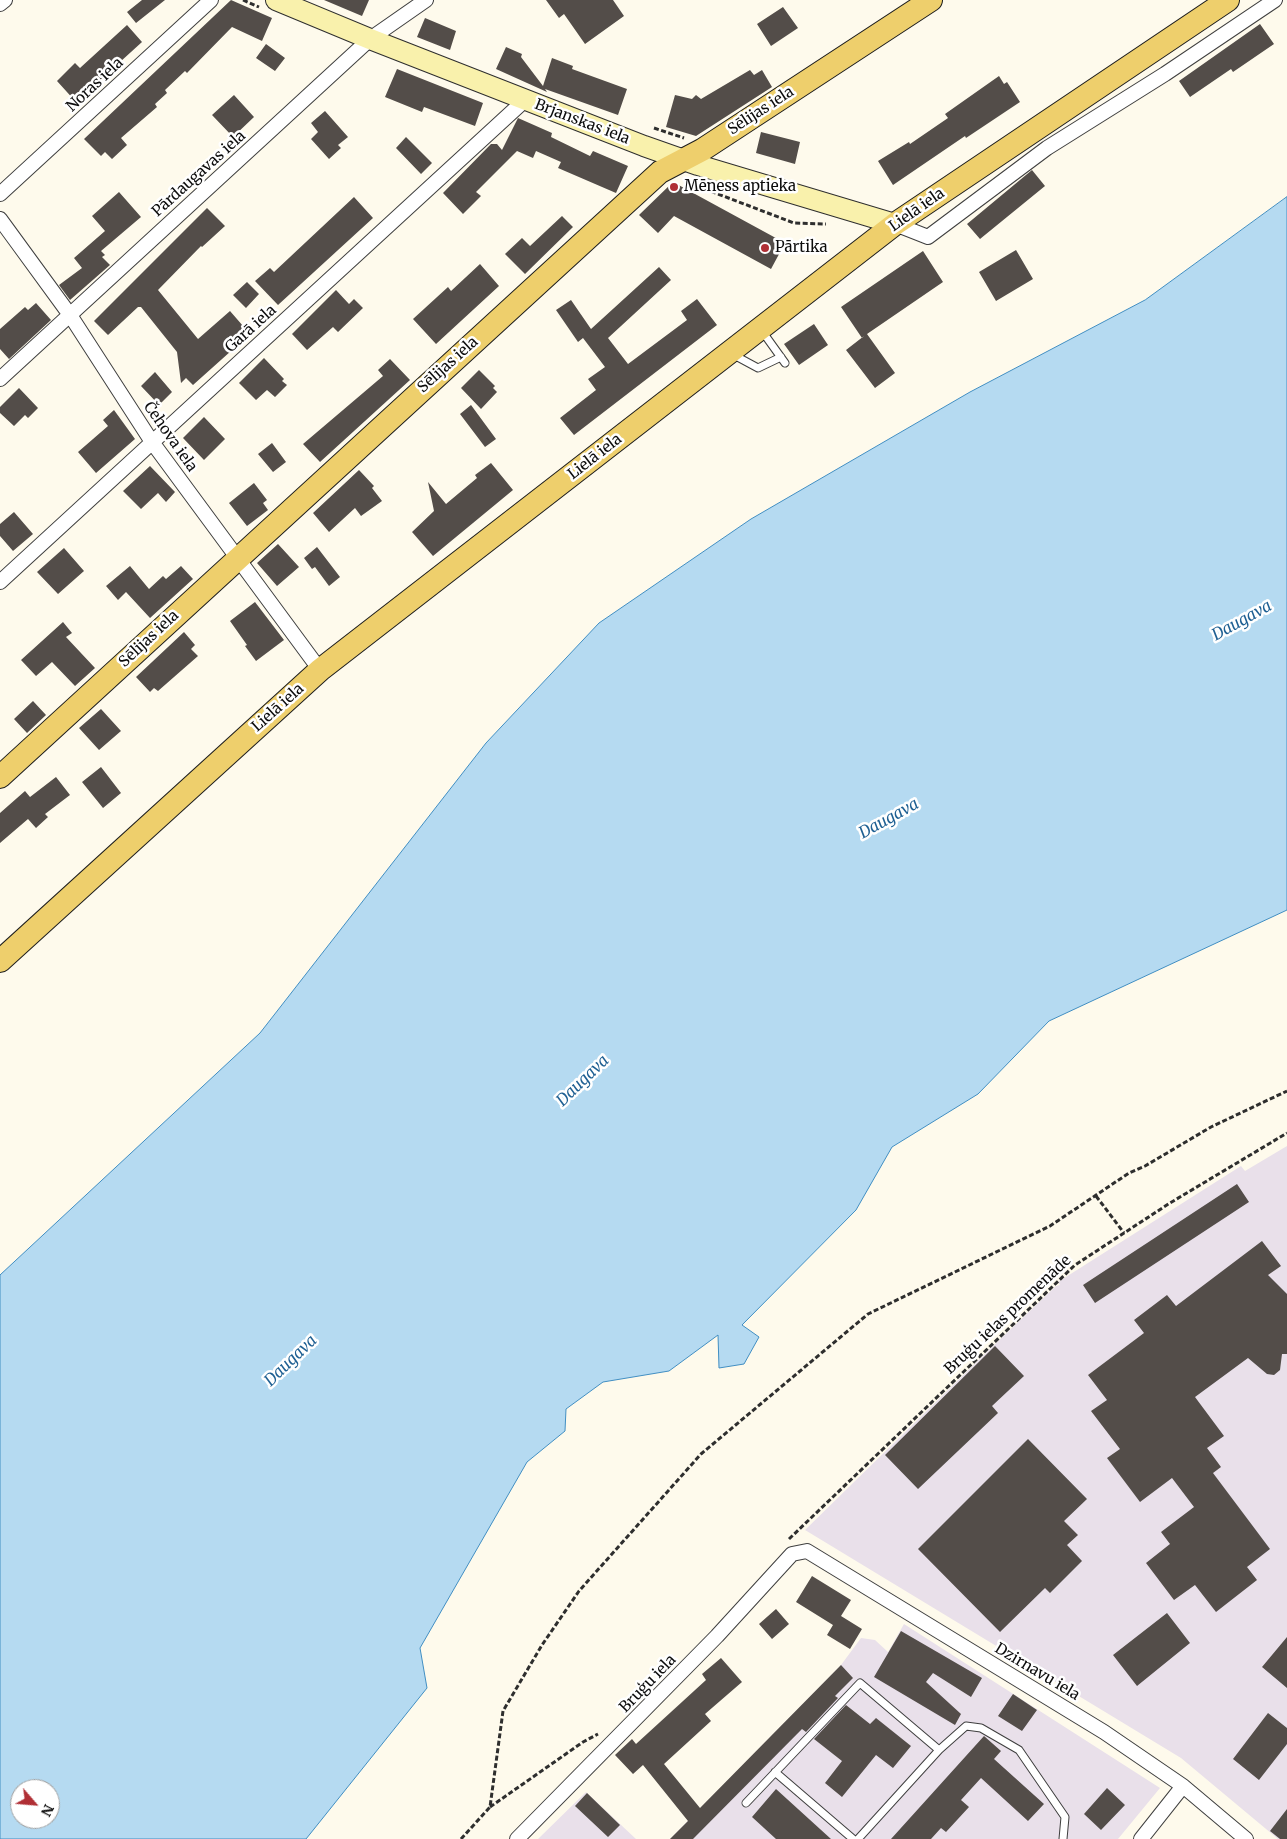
<!DOCTYPE html>
<meta charset="utf-8">
<style>
body{margin:0}
#map{position:relative;width:1287px;height:1839px;overflow:hidden;background:#fefaec;font-family:Merriweather,serif}
canvas{display:block}
.north{position:absolute;left:10px;top:1779px;width:50px;height:50px;box-sizing:border-box;background:#fff;border:1px solid #9e9e9e;border-radius:50%;rotate:117deg;font-size:14px;font-weight:700;line-height:20px;text-align:center;color:#0c0c0c}
.north::after{content:'';display:block;margin:auto;width:18px;height:22px;background:#b02f35;clip-path:polygon(50% 0,100% 100%,50% 72%,0 100%)}
</style>
<div id="map">
<canvas width="1287" height="1839"></canvas>
<div class="north">N</div>
</div>
<script>
const g = document.querySelector('canvas').getContext('2d');
g.lineJoin = 'round';
function fill(path, color) { g.fillStyle = color; g.fill(path, 'evenodd'); }
function stroke(path, color, width, dash) { g.strokeStyle = color; g.lineWidth = width; g.lineCap = dash ? 'butt' : 'round'; g.setLineDash(dash || []); g.stroke(path); }
function drawText(font, color, halo, rows, align = 'center') {
  g.font = font + ' Merriweather,serif'; g.lineWidth = 5; g.setLineDash([]); g.textBaseline = 'middle'; g.strokeStyle = halo; g.fillStyle = color; for (const [text, x, y, turn = 0] of rows) {
    g.save(); g.translate(x, y); g.rotate((+turn || 0) * Math.PI / 180); g.textAlign = isNaN(turn) ? turn : align; if (halo) g.strokeText(text, 0, 0); g.fillText(text, 0, 0); g.restore();
  }
}
fill(new Path2D(`
 M1287,1146v693h-9l-97,-81 -376,-228 189,-185 62,-59 4,-1 -2,-3 183,-116 4,5z
 M904,1624l256,164 -42,51h-448l171,-174 20,-27 14,2 13,12z
 M586,1792l50,47h-98z`), '#e9e0ea');
const water = new Path2D(`
 M1287,197v713l-238,111 -71,73 -86,53 -36,63 -114,115 17,12 -15,27 -25,4 -1,-33 -49,36 -66,11 -37,27 -1,22 -38,31 -107,186 7,40 -121,151h-306v-564l260,-242 226,-290 113,-120 152,-104 219,-127 175,-92zM20,1789h30v30h-30z`);
fill(water, '#b5daf1');
stroke(water, '#418ec2', 1);
fill(new Path2D(`
 M142,0h23l-29,23 -9,-11z
 M231,0l41,18 -10,23 -30,-14 -45,46 -2,-2 -20,19 2,3 -12,11 2,3 -36,31 6,7 -15,14 -7,-7 -4,4 -17,-17z
 M324,0h45l-7,16z
 M546,0h67l11,16 -39,28 -21,-30 -5,4z
 M783,7l15,21 -27,18 -14,-22z
 M425,18l31,13 -6,19 -33,-13z
 M1260,24l14,20 -41,28 -2,-3 -41,28 -11,-16z
 M127,25l15,17 -66,60 -19,-21 18,-18 5,5z
 M266,44l19,14 -10,13 -19,-13z
 M506,47l16,7 -1,3 22,29 9,-28 21,8 -1,3 55,20 -9,26 -73,-26 2,3 -51,-23z
 M397,69l86,34 -8,23 -51,-19 -2,5 -37,-15z
 M750,70l4,5 8,-5 10,17 -76,49 -30,-9 9,-32 17,4 4,-4 5,4z
 M999,76l5,8 3,-2 13,20 -54,36 -1,-2 -72,49 -15,-24 31,-19 1,2 38,-26 -3,-4z
 M234,95l20,22 -21,20 -21,-22z
 M325,111l23,26 -10,8 3,3 -12,11 -18,-20 7,-7 -7,-9z
 M518,118l34,15 -1,4 39,19 3,-5 35,15 -12,27 -58,-25 3,-6 -25,-11 -3,7 -16,-7 -41,41 5,4 -18,18 -20,-21 48,-49h6l5,6z
 M761,132l39,10 -5,22 -39,-11z
 M406,137l26,26 -11,11 -25,-26z
 M1032,170l13,16 -65,53 -13,-15z
 M673,182l112,61 -14,26 -97,-53 -16,17 -19,-18z
 M119,192l22,25 -40,34 4,4 -3,2 8,8 -40,35 -11,-15 23,-17 -8,-10 31,-27 -13,-15z
 M354,197l19,21 -95,87 -23,-24 15,-13 4,4z
 M207,208l18,18 -23,21 -1,-1 -43,44 40,49 32,-28 20,23 -57,51 -7,-7 -5,5 -4,-31 -36,-45h-3l-30,28 -14,-14z
 M562,216l11,11 -48,47 -20,-20 17,-16 8,8z
 M1016,250l17,29 -37,22 -17,-29z
 M923,251l20,31 -76,52 28,39 -20,15 -29,-38 18,-14 -2,2 -21,-31z
 M480,264l19,22 -63,58 -23,-25 35,-32 3,4z
 M659,267l12,13 -63,58 20,26 59,-44 -6,-9 16,-12 20,26 -143,110 -14,-17 36,-28 -8,-11 17,-12 -22,-29 -5,4 -22,-32 15,-10 20,29z
 M247,282l12,12 -13,14 -13,-13z
 M336,290l13,14 5,-5 9,9 -25,24 -5,-5 -26,23 -15,-16z
 M36,303l15,17 -42,39 -9,-10v-20l25,-22 3,3z
 M814,324l14,21 -29,20 -15,-21z
 M264,358l20,21 -2,2 5,4 -12,12 -8,-7 -11,10 -17,-17z
 M390,359l20,21 -90,82 -17,-18 80,-68 -5,-6z
 M479,370l16,16 -2,2 4,4 -16,17 -20,-21z
 M155,372l17,20 -13,13 -18,-19z
 M19,388l19,20 -10,10 -3,-3 -11,11 -14,-13v-6z
 M471,405l25,34 -11,8 -25,-33z
 M114,410l21,29 -39,34 -18,-21 30,-26 -5,-6z
 M204,417l21,22 -21,21 -21,-22z
 M272,443l14,19 -13,10 -15,-18z
 M491,463l22,27 -80,66 -21,-24 22,-21 -6,-29 18,22 31,-26 -2,-3z
 M150,466l25,26 -9,10 -8,-9 -17,16 -18,-18z
 M359,470l15,16 -2,2 10,13 -21,15 -6,-8 -26,24 -16,-19z
 M254,483l13,17 -4,3 5,7 -21,16 -18,-23z
 M14,512l19,22 -20,17 -13,-15v-12z
 M278,544l21,23 -22,19 -20,-23z
 M317,547l23,30 -11,9 -14,-19 -3,2 -8,-11z
 M64,548l20,23 -26,23 -21,-22z
 M130,566l19,23 14,-13 3,3 15,-13 12,13 -43,39 -24,-26 -8,8 -12,-14z
 M255,602l29,38 -28,21 -11,-15 2,-1 -17,-24z
 M63,622l9,11 -6,4 29,31 -20,18 -23,-24 -16,14 -15,-16z
 M184,632l11,13 -4,4 7,7 -40,35 -4,-3 -4,4 -14,-15z
 M33,701l13,14 -19,18 -13,-14z
 M101,709l20,22 -22,19 -20,-22z
 M101,767l20,26 -18,15 -21,-26z
 M56,777l14,18 -25,19 3,3 -12,11 -8,-9 -28,24v-30l25,-22 5,6z
 M1237,1184l12,18 -154,101 -12,-18z
 M1262,1241l19,25 -13,9 19,19v60h-5l-2,16 -6,5 -7,-1 -19,-16 -53,39 29,39 -17,12 14,19 -8,6 57,76 -23,18 10,13 -41,32 -21,-27 -21,15 -28,-37 24,-19 -9,-12 33,-25 -22,-29 -32,24 -33,-44 13,-9 -29,-38 16,-11 -19,-25 56,-42 -10,-13 33,-25 9,11z
 M995,1346l29,30 -32,30 6,7 -80,76 -33,-34z
 M1028,1439l59,60 -23,22 14,14 -11,10 15,16 -32,32 -5,-5 -45,44 -82,-83z
 M812,1576l39,24 -10,16 21,13 -12,20 -23,-14 6,-10 -37,-23z
 M776,1609l13,15 -17,15 -13,-15z
 M1167,1613l23,30 -53,43 -24,-31z
 M901,1631l81,47 -11,19 -38,-24 -7,9 35,32 -6,11 -81,-48z
 M1287,1637v51l-25,-21z
 M721,1658l21,24 -37,32 6,7 -47,43 36,44 141,-143 12,13 -18,18 3,2 -32,34 -4,-3 -109,110h-23l18,-18 -45,-56 -10,9 -18,-19 17,-16 4,5 70,-64 -4,-6z
 M1013,1694l24,16 -15,21 -24,-15z
 M846,1705l24,19 6,-6 35,28 -18,22 -17,-13 -34,42 -17,-14 17,-22 -28,-22z
 M1268,1713l19,15v16l-28,36 -26,-21z
 M984,1736l17,15 -7,8 50,45 -16,17 -47,-43 -20,22 8,7 -23,25 -5,-4 -10,11h-40z
 M1107,1788l18,17 -24,25 -17,-16z
 M776,1789l55,50h-55l-24,-22z
 M587,1793l33,32 -12,12 -33,-31z
 M1287,1809v30h-7l-10,-8z`), '#534d49');
const service = new Path2D(`
 M762,331l23,32
 M732,354l26,14 23,-11
 M775,1772l78,67
 M746,1803l114,-120 79,67 27,-24 15,2 38,22 46,67 -2,22
 M858,1839l81,-89`);
const minor = new Path2D(`
 M0,4l5,-4
 M0,194l211,-194
 M0,219l70,96 82,127 168,228
 M895,224l33,13 119,-89 118,-74 110,-74
 M0,379l370,-340 56,-39
 M0,582l525,-482
 M517,1839l200,-203 75,-82 15,-3 297,181 79,54 63,53
 M1141,1839l42,-53`);
const secondary = new Path2D(`
 M276,0l94,39 274,107 54,19 197,59`);
const primary = new Path2D(`
 M0,777l660,-605 42,-22 229,-150
 M0,961l320,-291 575,-446 333,-224`);
stroke(service, '#3f3f3f', 9);
stroke(minor, '#3f3f3f', 16);
stroke(secondary, '#2e2e2e', 22);
stroke(primary, '#1d1d1d', 24);
stroke(new Path2D(`
 M243,0l16,7
 M654,128l30,10
 M697,186l97,37 32,1
 M1096,1196l28,37
 M789,1539l286,-274 95,-62 117,-70
 M490,1807l93,-65 15,-8
 M461,1839l29,-32 13,-96 39,-66 37,-54 122,-137 167,-140 182,-88 79,-53 16,-7 66,-39 76,-36`), '#2e2e2e', 3, [5, 2.5]);
stroke(service, '#fff', 7);
stroke(minor, '#fff', 14);
stroke(secondary, '#f9f1ac', 20);
stroke(primary, '#eecf6c', 22);
for (const [x, y, r, color] of [
 [674,187,5,"#b02f35"],
 [765,248,5,"#b02f35"]
]) { const dot = new Path2D(); dot.arc(x, y, r, 0, 2 * Math.PI); g.fillStyle = color; g.fill(dot); stroke(dot, '#fff', 2); }
drawText('15px', '#0c0c0c', '#fff', [
 ["Noras iela",95,85,-43],
 ["Sēlijas iela",761,111,-33],
 ["Brjanskas iela",582,122,21],
 ["Pārdaugavas iela",199,174,-42],
 ["Lielā iela",917,210,-35],
 ["Garā iela",251,329,-42],
 ["Sēlijas iela",448,365,-42],
 ["Čehova iela",170,437,55],
 ["Lielā iela",595,457,-38],
 ["Sēlijas iela",149,639,-43],
 ["Lielā iela",278,708,-42],
 ["Bruģu ielas promenāde",1008,1315,-43],
 ["Dzirnavu iela",1037,1672,31],
 ["Bruģu iela",648,1684,-46]
]);
drawText('15px', '#0c0c0c', '#fff', [
 ["Mēness aptieka",684,187],
 ["Pārtika",775,248]
], 'left');
drawText('italic 16px', '#1f6093', '#fff', [
 ["Daugava",1242,621,-29],
 ["Daugava",889,819,-29],
 ["Daugava",583,1081,-44],
 ["Daugava",291,1361,-44]
]);
</script>
